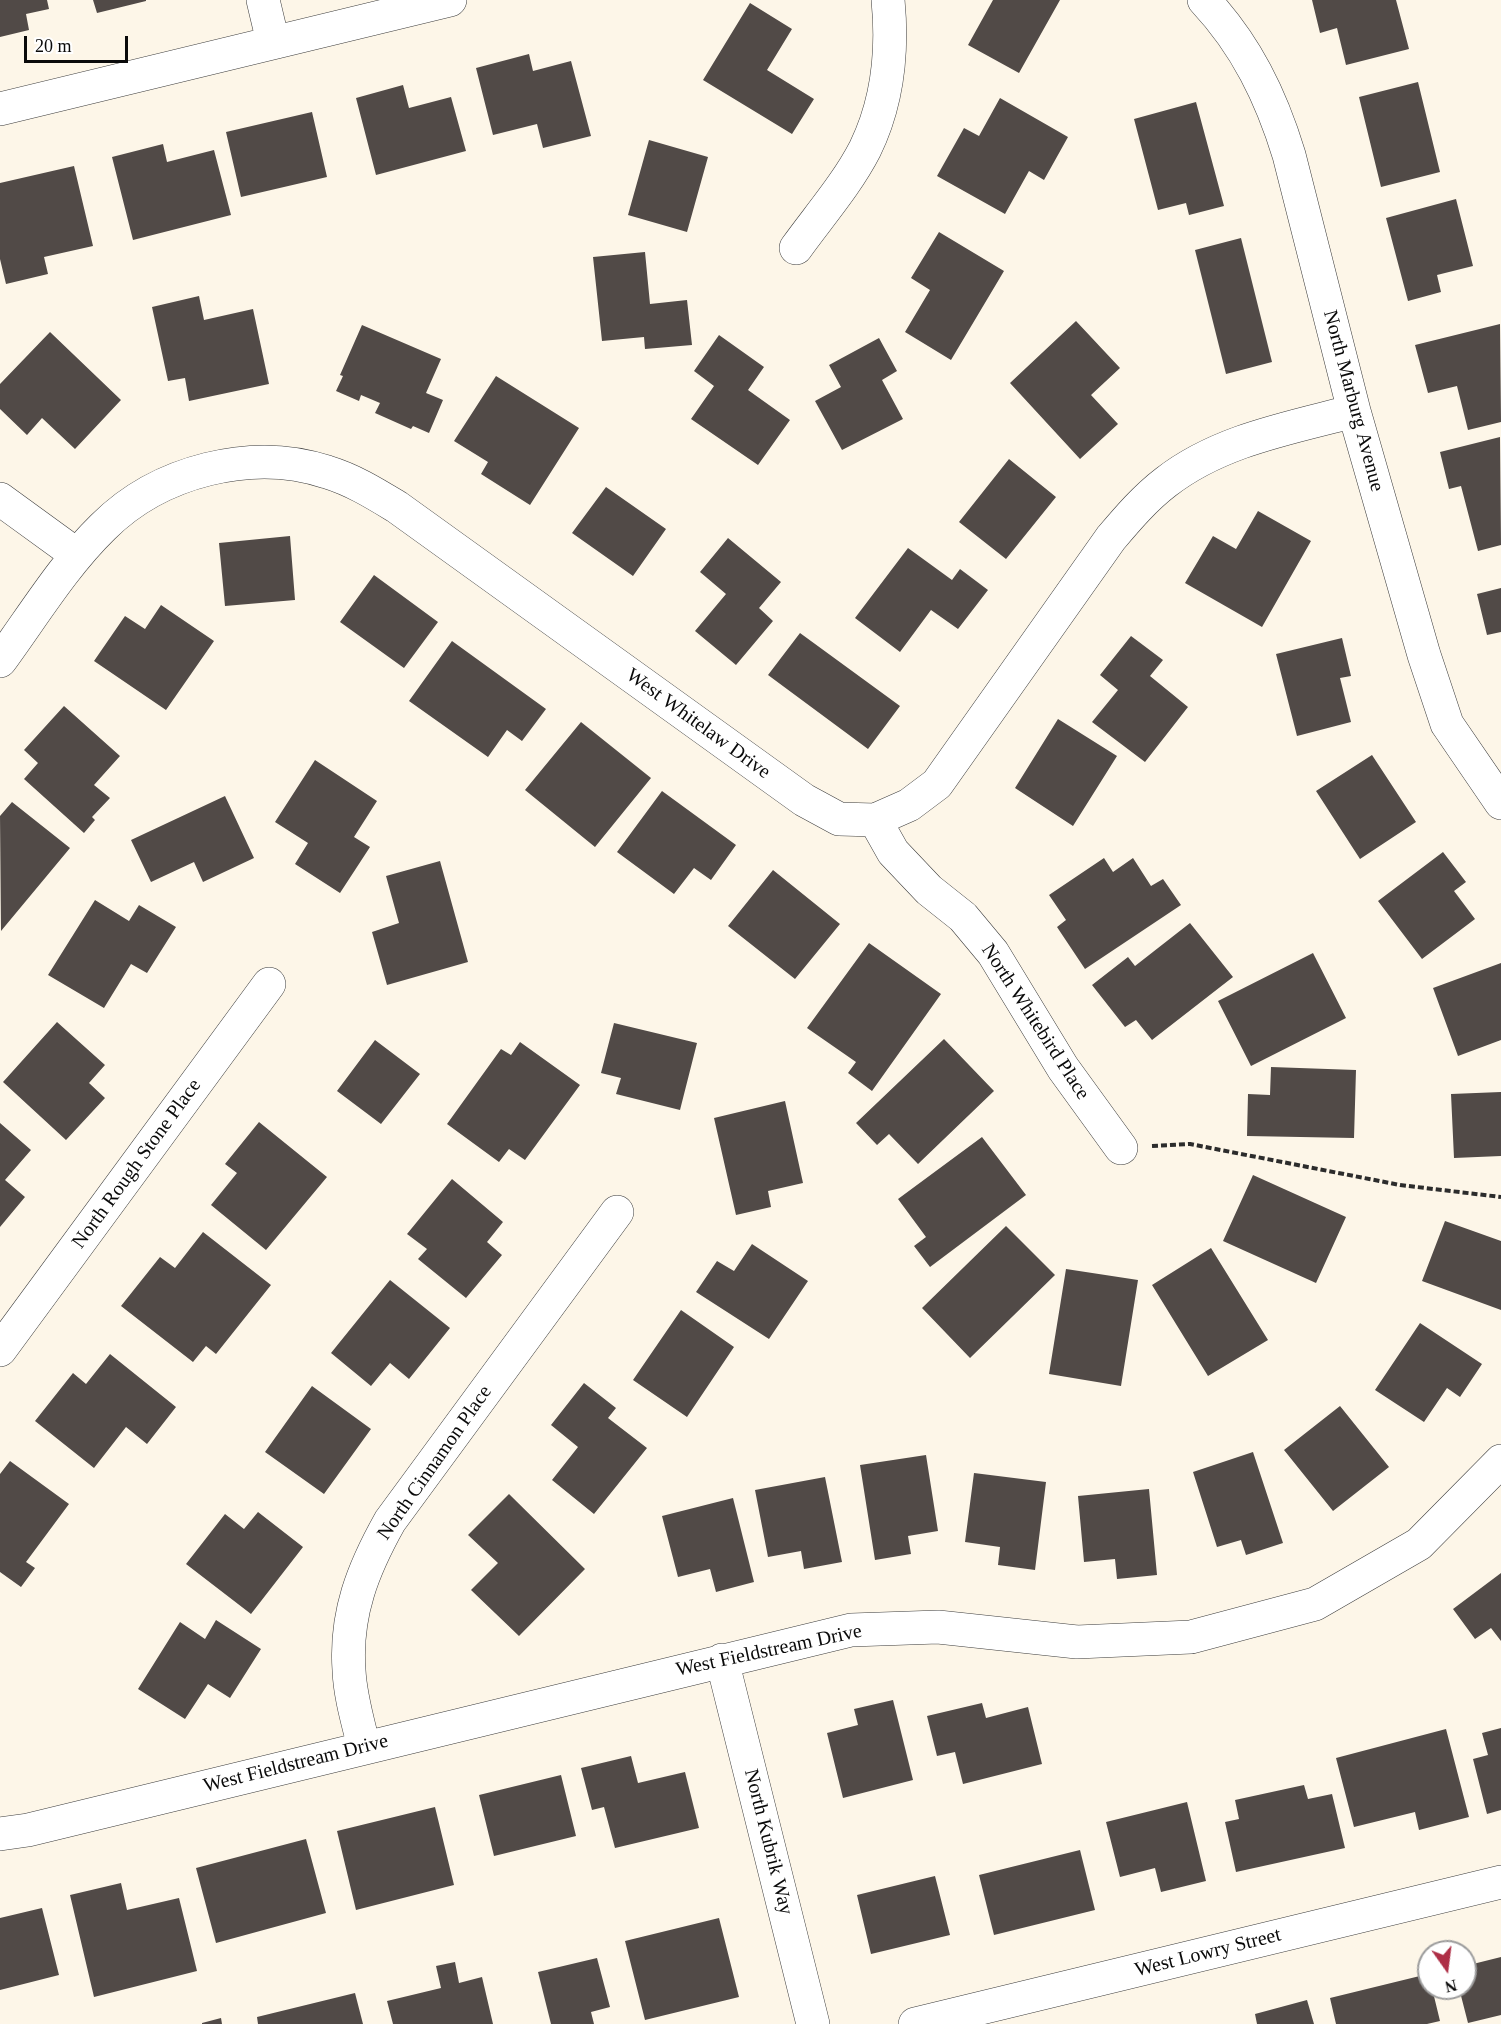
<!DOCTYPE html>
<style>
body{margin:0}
#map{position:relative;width:1501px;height:2024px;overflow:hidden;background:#fdf6e8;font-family:"Times New Roman",serif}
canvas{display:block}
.north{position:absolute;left:1417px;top:1940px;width:60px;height:60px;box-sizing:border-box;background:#fff;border:2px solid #9d9d9d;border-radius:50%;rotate:166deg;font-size:16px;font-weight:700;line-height:24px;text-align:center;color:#0a0a0a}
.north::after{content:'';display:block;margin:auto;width:21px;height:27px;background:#ae2e46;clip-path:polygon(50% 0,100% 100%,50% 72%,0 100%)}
.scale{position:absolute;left:24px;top:36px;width:104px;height:27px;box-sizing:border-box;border:3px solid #0a0a0a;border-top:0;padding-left:8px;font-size:18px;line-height:21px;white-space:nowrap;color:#0a0a0a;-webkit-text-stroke:4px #fff;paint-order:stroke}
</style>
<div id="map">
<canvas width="1501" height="2024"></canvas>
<div class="north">N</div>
<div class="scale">20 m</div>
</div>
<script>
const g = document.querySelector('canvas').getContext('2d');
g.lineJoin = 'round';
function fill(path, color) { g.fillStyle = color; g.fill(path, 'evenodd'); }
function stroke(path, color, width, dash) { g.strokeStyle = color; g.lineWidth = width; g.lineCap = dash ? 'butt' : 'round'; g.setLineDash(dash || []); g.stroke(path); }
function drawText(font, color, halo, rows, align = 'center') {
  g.font = font + ' "Times New Roman",serif'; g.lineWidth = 6; g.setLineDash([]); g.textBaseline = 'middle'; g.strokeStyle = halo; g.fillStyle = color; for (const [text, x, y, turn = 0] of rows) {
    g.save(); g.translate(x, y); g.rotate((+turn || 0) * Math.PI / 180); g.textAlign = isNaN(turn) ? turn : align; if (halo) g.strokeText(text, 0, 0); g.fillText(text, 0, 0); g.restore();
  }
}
fill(new Path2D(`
 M0,0h47l2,9 -23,5 3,16 -29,7z
 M93,0h53v1l-49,12z
 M993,0h67l-41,73 -51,-28z
 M1312,0h84l13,49 -63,16 -9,-37 -17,5z
 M750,3l42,26 -25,41 47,29 -22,35 -89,-54z
 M529,54l4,17 38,-10 20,75 -48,12 -6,-24 -44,11 -17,-67z
 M1418,82l22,90 -59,15 -22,-90z
 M403,85l6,23 42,-11 15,54 -90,24 -20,-77z
 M1000,98l68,39 -24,43 -15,-9 -24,43 -68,-38 27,-48 15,8z
 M1196,102l28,104 -35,9 -3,-12 -28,7 -24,-91z
 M312,112l15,65 -86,20 -15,-65z
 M649,140l59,17 -21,75 -59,-17z
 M163,144l4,18 47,-12 17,65 -98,25 -21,-83z
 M74,166l19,80 -49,11 4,17 -42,10 -6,-25v-76z
 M1456,199l17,67 -36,9 4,17 -33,9 -22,-83z
 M939,232l65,39 -53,89 -46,-28 25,-42 -19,-12z
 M1241,238l31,124 -46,12 -31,-124z
 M645,252l5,52 37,-4 5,45 -47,4 -1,-12 -42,4 -9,-84z
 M199,296l5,24 49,-11 16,75 -80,17 -4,-23 -17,3 -16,-74z
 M1076,321l44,47 -29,27 27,29 -38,35 -70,-76z
 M1500,324l1,98 -33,8 -11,-44 -29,7 -13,-48z
 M362,325l79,34 -15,34 17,7 -14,33 -16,-7 -2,3 -36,-16 5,-10 -19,-8 -2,6 -23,-10 7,-15 -3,-1z
 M50,332l71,68 -46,49 -33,-31 -15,17 -27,-26v-25z
 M719,335l45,32 -16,23 42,30 -32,45 -67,-46 23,-33 -20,-15z
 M879,338l18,33 -15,9 21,39 -61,31 -27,-49 26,-14 -12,-22z
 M496,376l83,52 -49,77 -49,-31 7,-12 -34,-21z
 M1500,437l1,108 -23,6 -17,-65 -12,3 -9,-37z
 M1009,459l47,38 -50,62 -47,-37z
 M606,487l60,42 -33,47 -61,-43z
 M1258,511l53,30 -49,86 -77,-44 28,-47 23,13z
 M290,536l5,64 -70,6 -6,-63z
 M728,538l53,44 -22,26 14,13 -37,44 -41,-34 31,-37 -26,-22z
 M908,548l44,32 8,-11 28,21 -30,39 -27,-19 -31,42 -45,-34z
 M374,575l64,47 -34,46 -64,-46z
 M1501,588v44l-14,3 -10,-41z
 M161,605l53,36 -48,69 -72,-49 31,-45 20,13z
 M800,633l100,73 -32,43 -100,-74z
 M1131,636l32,24 -13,16 38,31 -43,55 -53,-40 26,-32 -18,-15z
 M1342,638l9,38 -11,2 11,44 -54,14 -21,-82z
 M452,641l94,68 -24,32 -15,-11 -19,27 -79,-56z
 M64,706l56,50 -26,29 16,13 -18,19 3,3 -11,13 -60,-54 14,-16 -14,-13z
 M1058,719l59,37 -44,70 -58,-38z
 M581,722l70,56 -56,69 -70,-57z
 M1372,755l44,67 -56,37 -44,-68z
 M315,760l62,41 -23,36 16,10 -30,46 -45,-29 13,-21 -33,-21z
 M662,791l74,54 -25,35 -17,-12 -20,26 -57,-42z
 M225,796l29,62 -51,24 -9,-20 -43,20 -20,-42z
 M12,802l58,46 -69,83 -1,-115z
 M1443,852l23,30 -12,9 21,28 -53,40 -44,-58z
 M1104,858l9,14 20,-14 18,28 12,-7 18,26 -96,64 -28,-42 9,-7 -17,-25z
 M440,861l28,101 -81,23 -15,-53 27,-9 -13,-47z
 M773,870l67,54 -45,55 -67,-53z
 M95,900l34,21 10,-16 37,22 -29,46 -16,-9 -27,44 -56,-33z
 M1190,923l43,54 -81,63 -16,-20 -11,7 -33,-42 36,-28 7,9z
 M869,943l72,51 -69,97 -24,-18 8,-11 -49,-34z
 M1313,953l33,65 -95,48 -33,-65z
 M1501,963v77l-43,16 -25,-68z
 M57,1022l48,43 -16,18 16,15 -39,42 -63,-58z
 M614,1023l83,20 -17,67 -64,-16 5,-16 -20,-5z
 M944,1039l50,52 -76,73 -29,-30 -12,11 -21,-22z
 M375,1040l45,34 -39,50 -44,-33z
 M520,1042l60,43 -55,75 -16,-11 -10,13 -52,-38 54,-75 10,6z
 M1271,1067l85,3 -2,68 -107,-2 1,-42 22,1z
 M1501,1092v64l-47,2 -3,-64z
 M785,1101l18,82 -35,8 3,16 -35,8 -22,-97z
 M259,1122l68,55 -61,73 -55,-45 26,-32 -12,-9z
 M0,1123l31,27 -26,30 20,17 -25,30z
 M982,1137l44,58 -96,72 -16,-21 12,-9 -28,-38z
 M1253,1175l93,42 -30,66 -93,-42z
 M452,1179l51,43 -16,20 15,13 -36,43 -48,-39 9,-10 -20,-15z
 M1445,1221l56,20v69l-79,-29z
 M1006,1226l49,49 -85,83 -48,-50z
 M203,1232l68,53 -55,69 -10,-8 -13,16 -72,-56 39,-49 15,11z
 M752,1244l56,37 -39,58 -73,-47 21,-31 17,10z
 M1211,1248l57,92 -60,36 -56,-91z
 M1066,1269l72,11 -17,106 -72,-12z
 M390,1280l60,48 -41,51 -19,-16 -19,23 -40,-33z
 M681,1310l53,37 -47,70 -54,-37z
 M1420,1323l62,41 -22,33 -13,-9 -23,34 -49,-32z
 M110,1354l66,53 -29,37 -21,-17 -32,41 -59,-47 38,-48 13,11z
 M584,1383l32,25 -8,10 39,30 -53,66 -42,-34 26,-33 -27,-22z
 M312,1386l59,43 -47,65 -59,-42z
 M1340,1406l49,61 -56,44 -49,-61z
 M1253,1452l30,91 -37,12 -5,-15 -24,7 -24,-75z
 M926,1455l12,76 -30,5 3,18 -36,6 -15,-95z
 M10,1461l59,43 -43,58 9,6 -14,19 -21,-15v-98z
 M974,1473l72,9 -11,88 -37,-5 2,-18 -35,-5z
 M825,1477l17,85 -38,7 -3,-18 -33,6 -13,-67z
 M1149,1489l8,86 -40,4 -2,-20 -31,3 -6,-66z
 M509,1494l76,75 -66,67 -48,-46 27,-27 -30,-28z
 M733,1498l21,84 -38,10 -6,-23 -32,8 -16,-61z
 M258,1512l45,35 -52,67 -65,-50 39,-50 19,15z
 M1501,1573v68l-10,-13 -16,11 -22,-30z
 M216,1620l45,29 -31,49 -22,-14 -23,35 -47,-30 42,-67 25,17z
 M893,1700l20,80 -70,18 -16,-65 31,-8 -4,-16z
 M982,1703l4,15 42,-11 14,57 -79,20 -8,-32 -18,4 -10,-40z
 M1501,1728v82l-14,4 -14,-55 15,-4 -6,-22z
 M1446,1729l23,88 -50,13 -4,-18 -61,15 -18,-69z
 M631,1756l7,27 47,-11 14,56 -84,20 -11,-41 -12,3 -11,-42z
 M561,1775l15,61 -82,20 -15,-61z
 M1304,1785l4,14 24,-5 13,54 -109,24 -11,-50 14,-3 -4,-19z
 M1187,1802l19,79 -45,11 -6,-24 -35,9 -14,-55z
 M435,1807l19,78 -98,25 -19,-79z
 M306,1839l20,74 -110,30 -20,-75z
 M1080,1850l15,60 -101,25 -15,-60z
 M935,1876l15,59 -79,19 -14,-59z
 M121,1883l6,27 52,-12 18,73 -103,26 -24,-102z
 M42,1908l17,67 -59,15v-72z
 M719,1918l20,79 -94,23 -20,-79z
 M1501,1957v58l-33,8 -9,-35h6v-22z
 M597,1958l13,49 -19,5 3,12h-43l-13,-52z
 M455,1962l4,21 23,-6 11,47h-100l-6,-23 54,-13 -5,-22z
 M1428,1974l1,14h3l8,33 -13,3h-91l-6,-26z
 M355,1993l8,31h-105l-1,-7z
 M1307,2000l7,24h-57l-2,-10z
 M221,2018l1,6h-20v-1z`), '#514a47');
const minor = new Path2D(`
 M263,0l10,42
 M1204,0c42,45 67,96 85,155l65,256 70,244 23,69 54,79
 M0,109l450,-109
 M796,248c23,-32 51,-64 69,-99 23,-47 28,-98 23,-149
 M0,499l77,56
 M0,661c33,-45 63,-95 103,-134 56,-56 149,-80 224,-55 26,8 47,21 70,35l407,293 35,19 36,1 34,-15 28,-21 174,-246c17,-20 34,-40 55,-56 54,-42 124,-54 188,-71
 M875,820l18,32 36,38 34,27 30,36 70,115 58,80
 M0,1350l269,-366
 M722,1660l91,364
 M364,1747c-6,-25 -14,-51 -15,-77 -4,-56 14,-101 41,-149l227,-309
 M0,1834l28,-4 823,-200 87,-3 139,15 114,-5 124,-33 104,-60 82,-83
 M915,2024l586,-142`);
stroke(minor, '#3d3d3d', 34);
stroke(new Path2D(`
 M1152,1146l38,-2 210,41 101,12`), '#2c2c2c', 4, [6, 3]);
stroke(minor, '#fff', 33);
drawText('20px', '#0a0a0a', '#fff', [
 ["North Marburg Avenue",1353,401,75],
 ["West Whitelaw Drive",698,724,36],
 ["North Whitebird Place",1035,1022,57],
 ["North Rough Stone Place",137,1164,-54],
 ["North Cinnamon Place",435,1463,-55],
 ["West Fieldstream Drive",769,1651,-12],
 ["West Fieldstream Drive",296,1764,-14],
 ["North Kubrik Way",768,1842,76],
 ["West Lowry Street",1208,1953,-14]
]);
</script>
